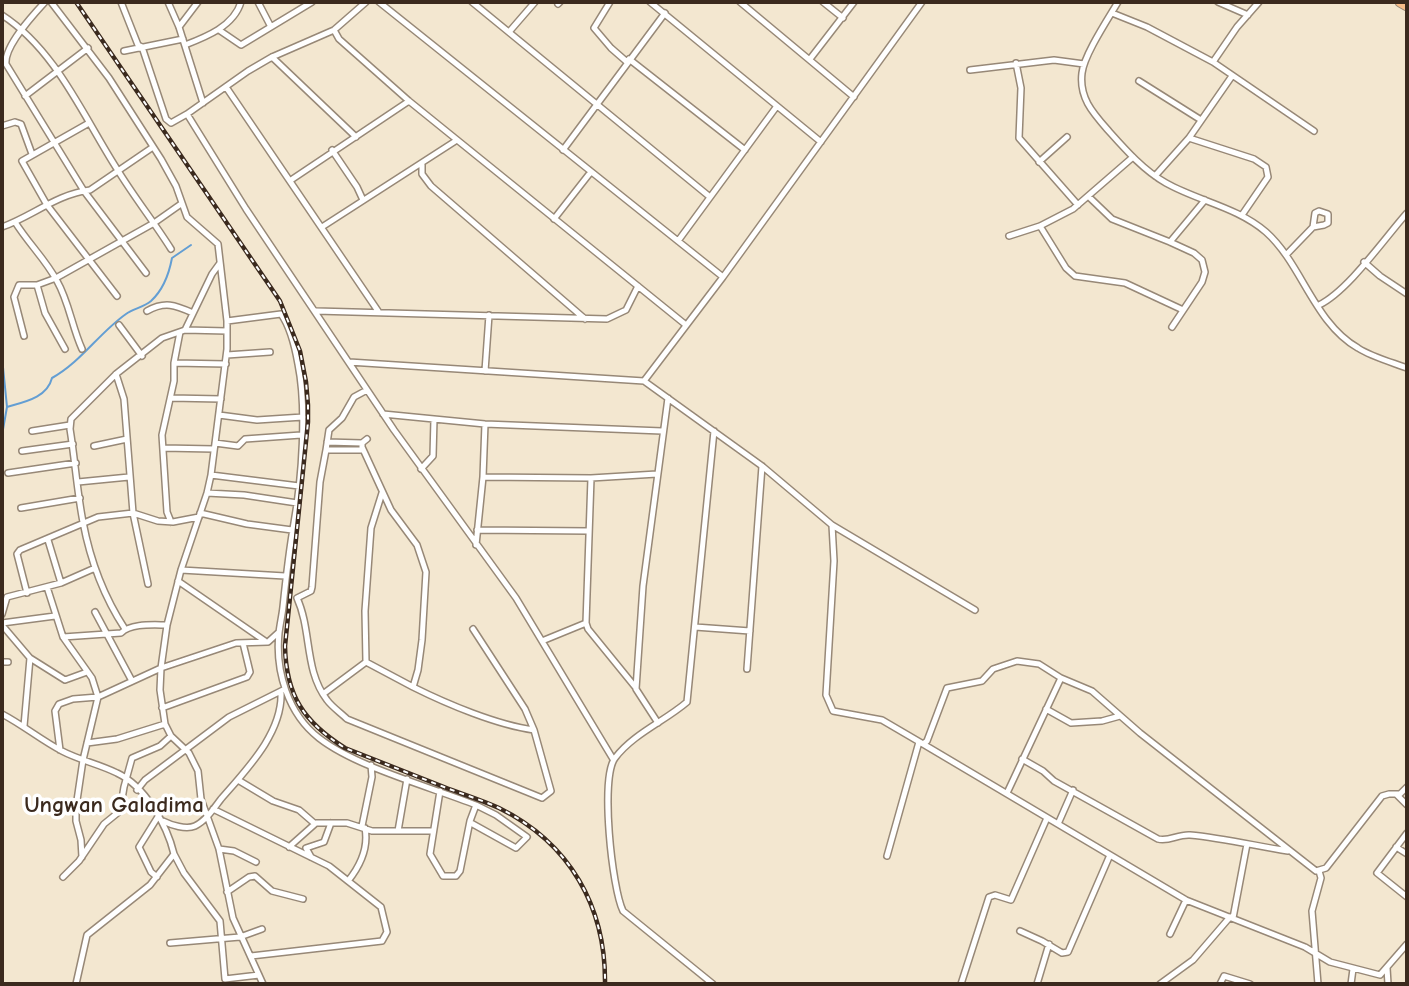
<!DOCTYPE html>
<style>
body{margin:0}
#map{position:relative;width:1409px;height:986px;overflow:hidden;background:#f3e7d0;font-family:"Comic Neue",sans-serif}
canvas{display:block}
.frame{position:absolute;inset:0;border:4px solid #3b2a1e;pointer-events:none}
</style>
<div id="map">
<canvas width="1409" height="986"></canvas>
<div class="frame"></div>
</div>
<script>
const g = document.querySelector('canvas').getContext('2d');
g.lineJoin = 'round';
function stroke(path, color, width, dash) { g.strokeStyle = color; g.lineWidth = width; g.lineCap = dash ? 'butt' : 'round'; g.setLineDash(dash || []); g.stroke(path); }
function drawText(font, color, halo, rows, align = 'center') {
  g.font = font + ' "Comic Neue",sans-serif'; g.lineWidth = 7; g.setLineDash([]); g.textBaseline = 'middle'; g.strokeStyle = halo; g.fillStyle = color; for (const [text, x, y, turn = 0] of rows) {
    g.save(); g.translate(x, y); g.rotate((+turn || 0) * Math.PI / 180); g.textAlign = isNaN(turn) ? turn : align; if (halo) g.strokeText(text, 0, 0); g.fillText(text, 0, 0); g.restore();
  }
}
stroke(new Path2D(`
 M2,357l5,50 -5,28
 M7,407c17,-5 40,-9 45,-29 29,-16 47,-45 74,-64 7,-5 18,-7 25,-13 12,-11 18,-27 21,-43l19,-13
 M2,470v62`), '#639ed3', 2);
const minor = new Path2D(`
 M45,2c-12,13 -41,44 -39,62l78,127 62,82
 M51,2l58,76 52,81 15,27 11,31 31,27 9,77v28l-16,126 -4,18 -26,77 -14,55 -6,43 -1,22 5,34 6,12 18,17 9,18 3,28 18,50 14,69 30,66
 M121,2l17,43 4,2 24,72 5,4 16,-9
 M168,2l11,25 24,76
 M258,2l13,25
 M366,2l-32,28 -62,27 -24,14 -61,43 59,95 148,221 122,168 97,161
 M379,2l344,275
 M472,2l238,195
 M610,2l-16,26 17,20 16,14
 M650,2l171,140
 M740,2l114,95
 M823,2l20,16
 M1118,2c-10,17 -34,53 -36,71 -3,24 10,39 25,56 17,19 36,41 59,54 32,18 71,24 100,49 36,32 48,91 92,116 14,9 33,14 49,20
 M1218,2l30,13
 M558,4l2,-2
 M1112,13l35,14 66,35 101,69
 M2,15c54,35 81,101 115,154 17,28 37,53 54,80
 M179,27l19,-25
 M219,30l22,15 71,-43
 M334,30l5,9 70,62 277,224
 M509,32l26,-30
 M185,45c21,-8 49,-19 56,-43
 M124,51l59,-12
 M272,57l84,80
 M629,59l116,91
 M810,59l44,-57
 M1213,62l24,-35 22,-25
 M1016,63l5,25 -2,50 59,67
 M970,70l84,-10 30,4
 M1139,81l62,39
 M226,87l152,224
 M25,96l63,-48
 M89,123l-67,38 25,44 70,91
 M2,126l13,-4 6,2 11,30
 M1189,138l65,21 12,8 2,10 -26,38
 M332,150l25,37 6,13
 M563,150l102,-137
 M1039,162l28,-25
 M422,165v9l9,12 154,133
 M1155,176l34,-38 43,-62
 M291,180l118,-79
 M1088,196l24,23 58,23 24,11 8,7 3,12 -3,10 -30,45
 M554,219l36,-46
 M15,222c13,21 31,38 42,59 12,21 15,46 25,68
 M1040,226l26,42 9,8 50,7 58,27
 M2,227c29,-10 55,-33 88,-37l63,-43
 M322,227l135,-87
 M1009,236l31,-10 33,-17 60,-52
 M678,241l99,-135
 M1170,242l35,-42
 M1286,255l27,-28 2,-14 4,-2 9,3v9l-4,2 -11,2
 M1364,262l16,14 27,18
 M37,285l8,28 20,36
 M1319,305c29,-14 65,-66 88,-92
 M147,311c18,-10 28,-6 46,2
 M316,311l291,8 19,-9 12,-24
 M227,321l54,-7c10,14 14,33 17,50 9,44 4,114 -4,159 -5,28 -8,55 -11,84 -1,9 -3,17 -4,26 -4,38 9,81 40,105 37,29 112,49 157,67l20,10 31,22 -11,11 -45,-25
 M119,325l23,31
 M185,330l42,1
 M24,336l-10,-39 5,-12h18l19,-7 98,-55 27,-19
 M227,355l43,-3
 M349,362l295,19 79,-104 199,-275
 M174,363l52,1
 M485,371l4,-56
 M116,374l8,25 9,114 15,71
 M644,381l118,85 70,59 2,36 -8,134 7,16 49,9 41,24 4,-3 20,-53 35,-7 11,-12 24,-8 22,3 22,14 31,13 48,42 176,138 10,-3 56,-72 7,-2h11l7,-7
 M171,398l50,1
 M383,414l102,10 177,7
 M219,415l38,5 46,-3
 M32,431l38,-6
 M327,442l35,1
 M215,443l23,3 7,-7 56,-4
 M94,446l33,-7
 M163,448l51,1
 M326,450l3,-20 13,-12 12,-21 13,-7
 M363,450h-37l-6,32 -8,105 -1,4 -14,7c15,33 7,72 30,102 5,7 14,13 20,19l195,79 9,-7 -17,-61c-37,-5 -87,-26 -121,-43l5,-17 4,-30 4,-68 -9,-27 -26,-35 -29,-63v-4l5,-4
 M22,451l51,-7
 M421,469l12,-13 1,-37
 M8,473l68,-10
 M211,475l88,11
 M483,477l108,1 66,-4
 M591,478l-5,145 2,6 48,59
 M78,482l51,-5
 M207,493l37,2 53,8
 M21,508l59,-10
 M200,513l47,11 45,6
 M171,522l-4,-10 -5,-77 12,-54v-18l6,-31
 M832,525l143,85
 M477,530l112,1
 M48,540l13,43
 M476,545l7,-68 2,-53
 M181,570l104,6
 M178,581l87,60
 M47,587l16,50 29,41 6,19 -15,63 -7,47v14l5,19 1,17
 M27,593l-10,-39 3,-4 78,-33 35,-4 25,8 15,1 26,-5
 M95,612l37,69
 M2,614l5,-17 54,-14 34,-15
 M2,623l53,-7
 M2,625l28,33 -6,68
 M695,627l55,4
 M125,629c-21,-32 -35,-70 -42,-107 -6,-31 -8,-62 -13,-93l1,-10 45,-45 46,-36 23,-8 27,-56 8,-11
 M473,629l52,80 9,21
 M63,637l58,-4c10,-10 32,-8 46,-8
 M542,641l44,-18
 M30,658l35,22 22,-8
 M2,662h6
 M366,662l-1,-51 6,-83 11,-35
 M366,662l47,25
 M747,669l15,-203
 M323,694l43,-32
 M162,708l85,-31 3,-5 -7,-29
 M1046,709l25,14 31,-2 18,-5
 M2,714c21,11 39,26 60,37 17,9 37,13 55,22 28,13 50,52 57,81l-24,31 -63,50 -11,49
 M658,723l-22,-34 7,-103 25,-188
 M87,743l30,-4 48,-15
 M923,744l263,156 119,47 25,15 50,13 27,-31
 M60,750l-5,-39 4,-7 14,-5 25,-2 63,-29 75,-25 32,-1 11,-10
 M1022,759l21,12 11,10 104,58c11,3 20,-5 32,-4 33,3 66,11 98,16
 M238,780l35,21 26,9 15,13
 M137,790l8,-10 84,-63 54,-27
 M440,791l-10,63 13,22h13l4,-5 10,-50 6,-16
 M1007,793l54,-115
 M1397,795l10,10
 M213,809l116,57 52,41 6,25 -5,9 -131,15
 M163,821c8,4 23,9 32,5 11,-5 19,-18 26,-27 25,-29 62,-66 60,-107
 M1058,824l15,-34
 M362,826l10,-49 -1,-12
 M398,831l9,-52
 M1407,833l-30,40 30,24
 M289,847l27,-24h31l25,8h60
 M1396,847l11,7
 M219,849l15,2 22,11
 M174,854l10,19 36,48 5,58 34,-4
 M887,856l32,-114
 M311,857l-5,-9 18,-6 7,-19
 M63,877l16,-16 25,-37 16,-13 4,-24 8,-29 28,-12 11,-10
 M157,877l-6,-5 -12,-25 20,-32
 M348,881c12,-15 21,-32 17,-53
 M227,892l22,-15 6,-1 17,15 31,8
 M1233,918l14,-74
 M1020,931l22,10 20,12 6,-1 42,-97
 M1170,934l16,-34
 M170,943l70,-6 22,-8
 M1387,968l1,16
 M713,984l-90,-73c-11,-23 -23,-133 -8,-153 18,-24 50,-37 72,-56l27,-271
 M961,984l28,-87 6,-2 16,5 36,-82
 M1037,984l12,-40
 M1160,984l33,-24 37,-43
 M1220,984l4,-8 26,8
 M1318,984l-6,-73 9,-33 -2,-7
 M1351,984l2,-15`);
const highway = new Path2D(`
 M1400,2l7,4`);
stroke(minor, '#978877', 8);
stroke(highway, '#978877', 11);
stroke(minor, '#fff', 5);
stroke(highway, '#f8bd89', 9);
const rail = new Path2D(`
 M76,2l204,299 20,50 6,31 2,23v17l-23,224c1,50 19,76 60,102 33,13 66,26 99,39 18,7 38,13 55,21 71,35 107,99 106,176`);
stroke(rail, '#3b2a1e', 4.5);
stroke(rail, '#fff', 2, [5]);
drawText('bold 23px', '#3b2a1e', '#fff', [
 ["Ungwan Galadima",114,805]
]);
</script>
